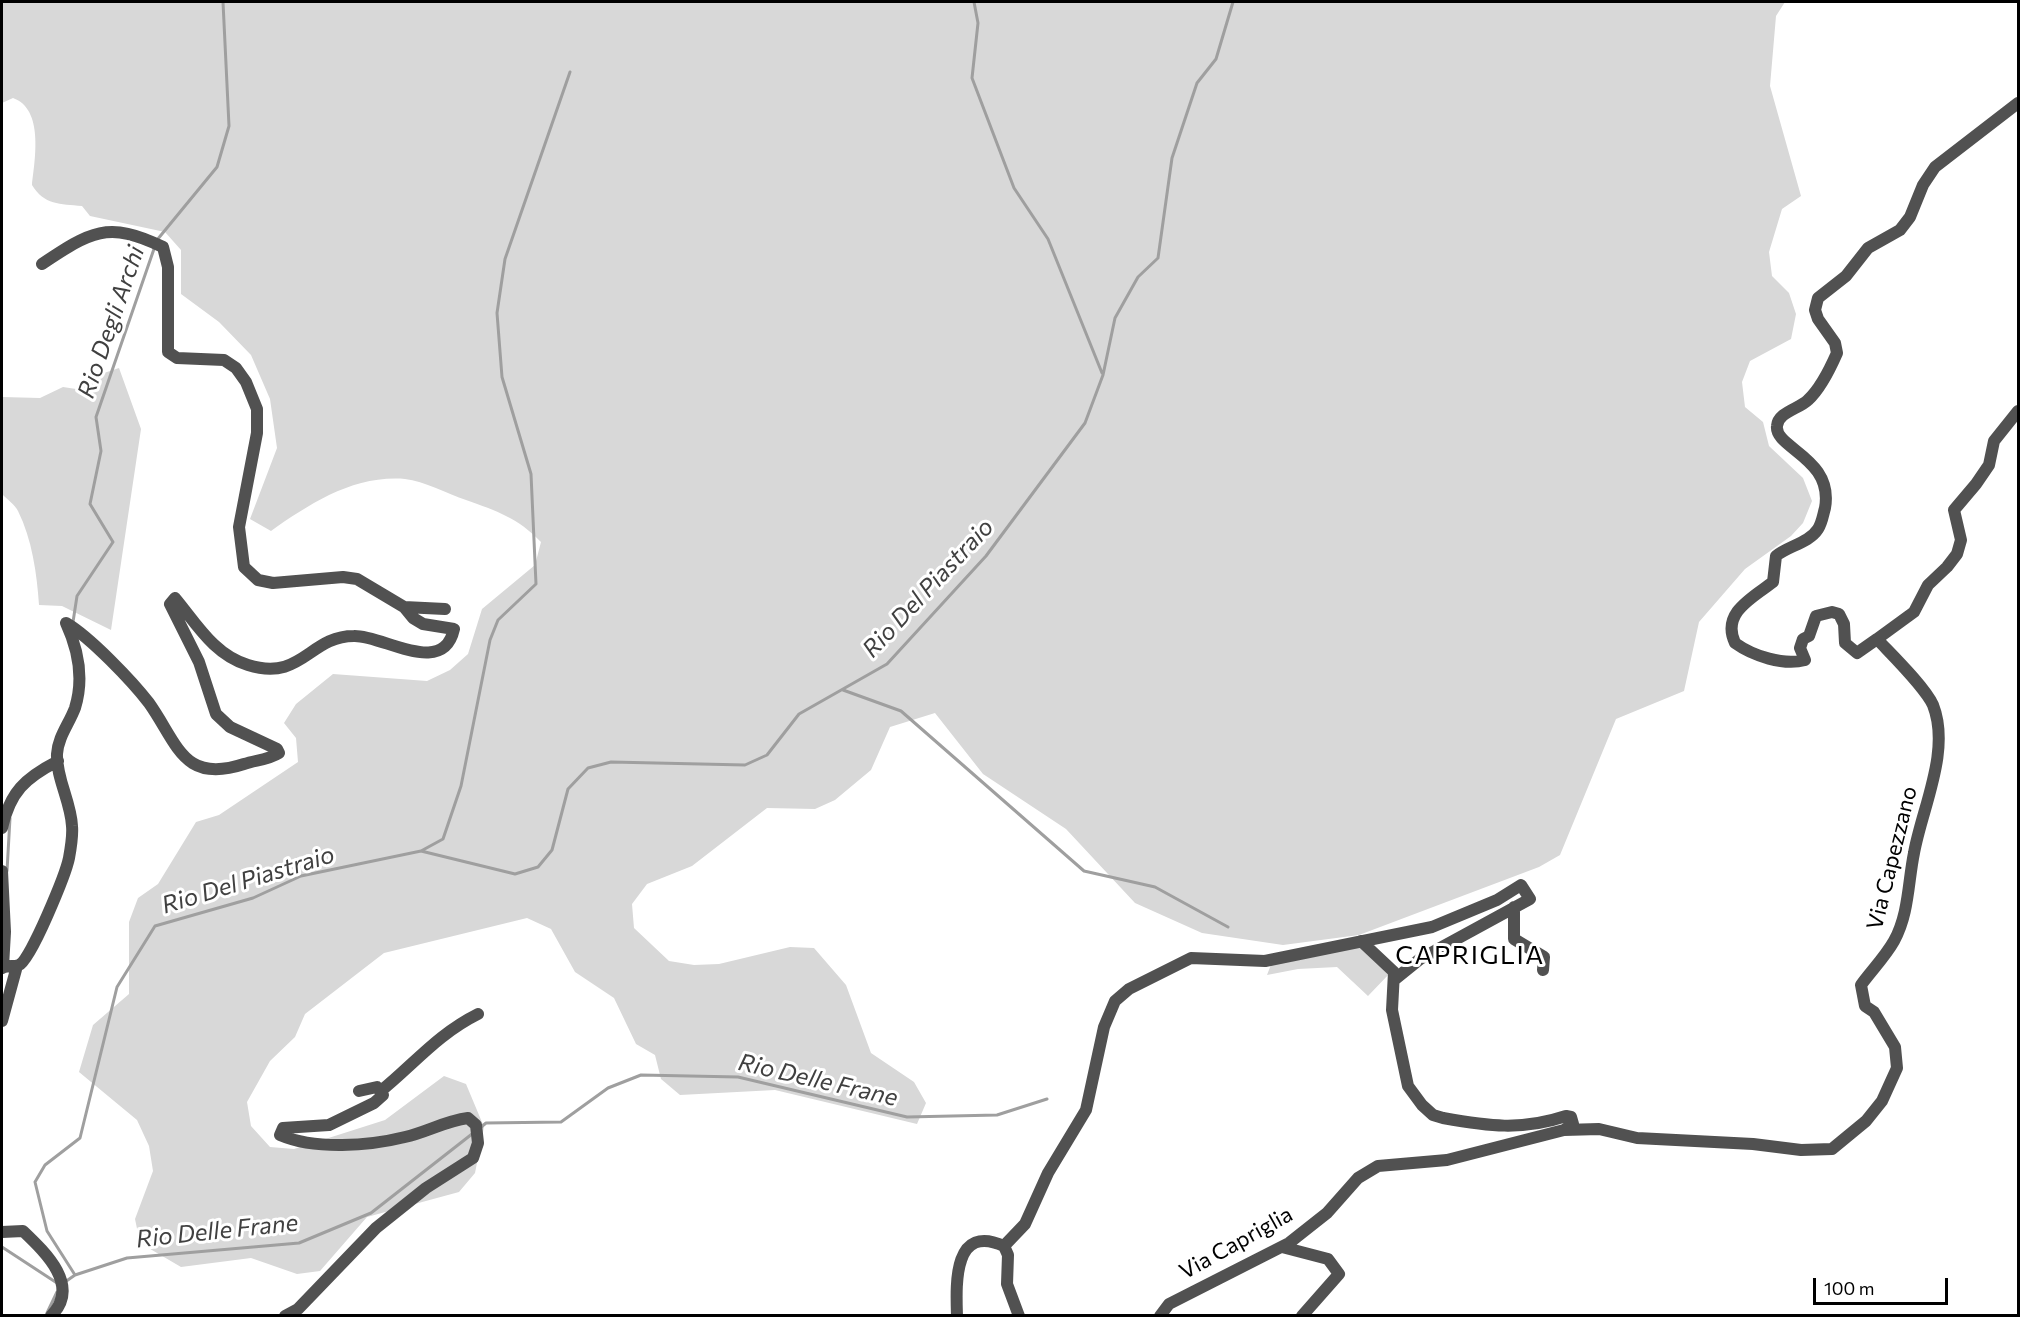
<!DOCTYPE html>
<style>
body{margin:0}
#map{position:relative;width:2020px;height:1317px;overflow:hidden;background:#fff;font-family:Commissioner,sans-serif}
canvas{display:block}
.frame{position:absolute;inset:0;border:3px solid #000;pointer-events:none}
.scale{position:absolute;left:1813px;top:1278px;width:135px;height:27px;box-sizing:border-box;border:3px solid #000;border-top:0;padding-left:8px;font-size:18px;line-height:21px;white-space:nowrap;color:#000;-webkit-text-stroke:4px #fff;paint-order:stroke}
</style>
<div id="map">
<canvas width="2020" height="1317"></canvas>
<div class="frame"></div>
<div class="scale">100 m</div>
</div>
<script>
const g = document.querySelector('canvas').getContext('2d');
g.lineJoin = 'round';
function fill(path, color) { g.fillStyle = color; g.fill(path, 'evenodd'); }
function stroke(path, color, width, dash) { g.strokeStyle = color; g.lineWidth = width; g.lineCap = dash ? 'butt' : 'round'; g.setLineDash(dash || []); g.stroke(path); }
function drawText(font, color, halo, rows, align = 'center') {
  g.font = font + ' Commissioner,sans-serif'; g.lineWidth = 6; g.setLineDash([]); g.textBaseline = 'middle'; g.strokeStyle = halo; g.fillStyle = color; for (const [text, x, y, turn = 0] of rows) {
    g.save(); g.translate(x, y); g.rotate((+turn || 0) * Math.PI / 180); g.textAlign = isNaN(turn) ? turn : align; if (halo) g.strokeText(text, 0, 0); g.fillText(text, 0, 0); g.restore();
  }
}
fill(new Path2D(`
 M2,2h1783l-9,14 -6,70 31,110 -19,13 -13,43 3,24 17,17 7,21 -5,25 -41,22 -8,21 3,25 18,15 6,24 34,32 9,23 -9,22 -12,13 -46,33 -46,53 -15,69 -68,28 -56,136 -21,12 -180,68 -76,10 -81,-12 -67,-30 -69,-74 -83,-55 -48,-61 -45,14 -19,43 -36,30 -20,9 -48,-1 -75,58 -45,18 -15,20 2,24 35,33 25,4 25,-1 71,-17 24,1 32,37 25,68 43,29 12,21 -9,21 -142,-34 -95,5 -19,-16 -6,-24 -19,-11 -22,-46 -39,-26 -24,-43 -24,-11 -143,35 -79,61 -10,23 -25,24 -23,41 4,24 19,21 24,2 91,-29 59,-44 22,8 18,43 -9,46 -16,19 -92,25 -47,54 -23,3 -46,-16 -70,9 -41,-24 -5,-24 18,-48 -4,-25 -12,-26 -58,-48 14,-47 36,-31v-72l9,-24 20,-14 38,-62 23,-7 79,-53 -2,-24 -12,-15 12,-19 37,-30 94,7 23,-11 18,-16 14,-45 53,-44 6,-23c-23,-24 -44,-31 -75,-42 -18,-6 -42,-19 -61,-21 -51,-4 -94,24 -134,52l-21,-12 27,-71 -7,-49 -19,-44 -32,-33 -38,-28v-44l-16,-18 -75,-16 -8,-10c-22,-2 -38,-1 -50,-21 3,-26 12,-76 -19,-87l-11,5z
 M119,368l22,61 -30,201 -49,-24 -23,-1c-2,-31 -7,-66 -21,-94 -3,-6 -11,-12 -16,-17v-97l38,1 23,-11 13,2 11,-4 8,-9z
 M1358,944l33,28 -23,24 -31,-29 -39,2 -31,6 5,-13z`), '#d8d8d8');
stroke(new Path2D(`
 M974,2l4,21 -6,55 42,110 34,51 54,134
 M157,240l60,-73 12,-41 -6,-124
 M73,622l4,-26 36,-54 -23,-38 11,-53 -5,-34 59,-171
 M843,690l58,21 183,160 71,16 73,40
 M421,851l22,-12 18,-53 29,-146 8,-20 38,-36 -5,-110 -29,-97 -5,-64 8,-54 65,-187
 M7,871l3,-53
 M480,1128l6,-5 75,-1 47,-34 33,-13 97,2 169,40 90,-2 50,-16
 M2,1247l55,36
 M75,1275l-28,-44 -12,-49 10,-17 35,-27 37,-151 38,-61 98,-28 48,-22 120,-25 94,23 23,-7 14,-17 16,-61 20,-21 23,-6 134,3 22,-10 32,-41 88,-50 99,-108 99,-133 18,-48 12,-57 23,-41 20,-19 14,-100 25,-75 19,-24 17,-57
 M65,1282l10,-7 52,-17 172,-15 72,-30 101,-79
 M47,1313l10,-21`), '#9f9f9f', 3);
stroke(new Path2D(`
 M404,607l41,2
 M1877,639l-20,14 -12,-10 -1,-19 -5,-10 -7,-2 -16,4 -7,20 -6,3 -3,9 5,12c-21,6 -52,-4 -70,-17 -14,-30 17,-45 38,-61l3,-26c12,-10 33,-13 42,-27 4,-6 5,-14 7,-21 9,-50 -51,-60 -48,-82 1,-14 22,-17 31,-26 12,-11 22,-31 29,-47l-2,-10 -17,-24 -3,-9 3,-12 28,-22 22,-28 32,-18 10,-13 13,-32 12,-18 83,-64
 M2,828c8,-36 23,-50 56,-67
 M2,871l3,61 -2,35
 M1514,907v32l30,18 -1,13
 M1361,941l33,31 -2,38 16,76 14,19 11,10 10,3c45,8 78,13 123,-2l5,1 2,7 -9,6
 M2,968c5,-3 12,-1 17,-3 12,-5 47,-92 50,-107 2,-11 4,-22 3,-32 -1,-24 -16,-48 -15,-72 1,-17 12,-30 18,-46 9,-29 3,-59 -9,-85 24,14 66,58 83,80 29,41 34,81 95,61 12,-4 24,-4 35,-11l-2,-4 -47,-22 -14,-13 -17,-52 -29,-58 5,-6c21,25 39,57 73,67 54,17 61,-29 106,-29 29,-1 89,42 100,-7l-31,-5 -10,-6 -9,-11 -47,-28 -14,-2 -70,6 -15,-3 -14,-13 -5,-40 18,-94v-24l-11,-27 -10,-14 -12,-8 -47,-2 -9,-6v-85l-5,-20c-55,-27 -73,-15 -121,17
 M2,1021l15,-55
 M382,1090c33,-27 56,-56 96,-76
 M2,1232l21,-1c23,22 58,55 28,85
 M1004,1246l21,-22 23,-51 38,-63 18,-83 11,-26 14,-12 62,-31 74,3 167,-34 65,-27 24,-15 9,14 -110,60 -26,21
 M1004,1246l4,9 -1,29 12,32
 M1282,1247l46,12 11,15 -37,42
 M285,1316l13,-7 78,-81 50,-40 47,-30 5,-15 -2,-18 -8,-7c-23,3 -41,14 -63,19 -36,9 -90,13 -125,-2l3,-7 46,-3 45,-22 9,-8 -6,-8 -18,4
 M957,1316c-1,-32 -4,-93 47,-70
 M1160,1316l9,-12 120,-61 38,-30 31,-35 20,-12 69,-6 117,-30 35,-1 38,9 116,6 48,6 31,-1 34,-28 16,-20 15,-33 -2,-21 -21,-35 -9,-6 -4,-21c10,-14 24,-28 33,-44 15,-27 14,-59 20,-88 8,-45 37,-102 19,-148 -8,-18 -42,-51 -56,-66l37,-27 14,-27 19,-18 10,-13 4,-14 -7,-30 22,-26 13,-19 5,-24 24,-30`), '#515151', 12);
drawText('22px', '#000', '#fff', [
 ["Via Capezzano",1892,858,-76],
 ["Via Capriglia",1236,1243,-29]
]);
drawText('italic 24px', '#404040', '#fff', [
 ["Rio Degli Archi",111,322,-71],
 ["Rio Del Piastraio",928,588,-47],
 ["Rio Del Piastraio",248,880,-17],
 ["Rio Delle Frane",818,1080,13],
 ["Rio Delle Frane",217,1231,-6]
]);
g.letterSpacing = '1.5px';
drawText('26px', '#000', '#fff', [
 ["CAPRIGLIA",1470,955]
]);
g.letterSpacing = '0px';
</script>
